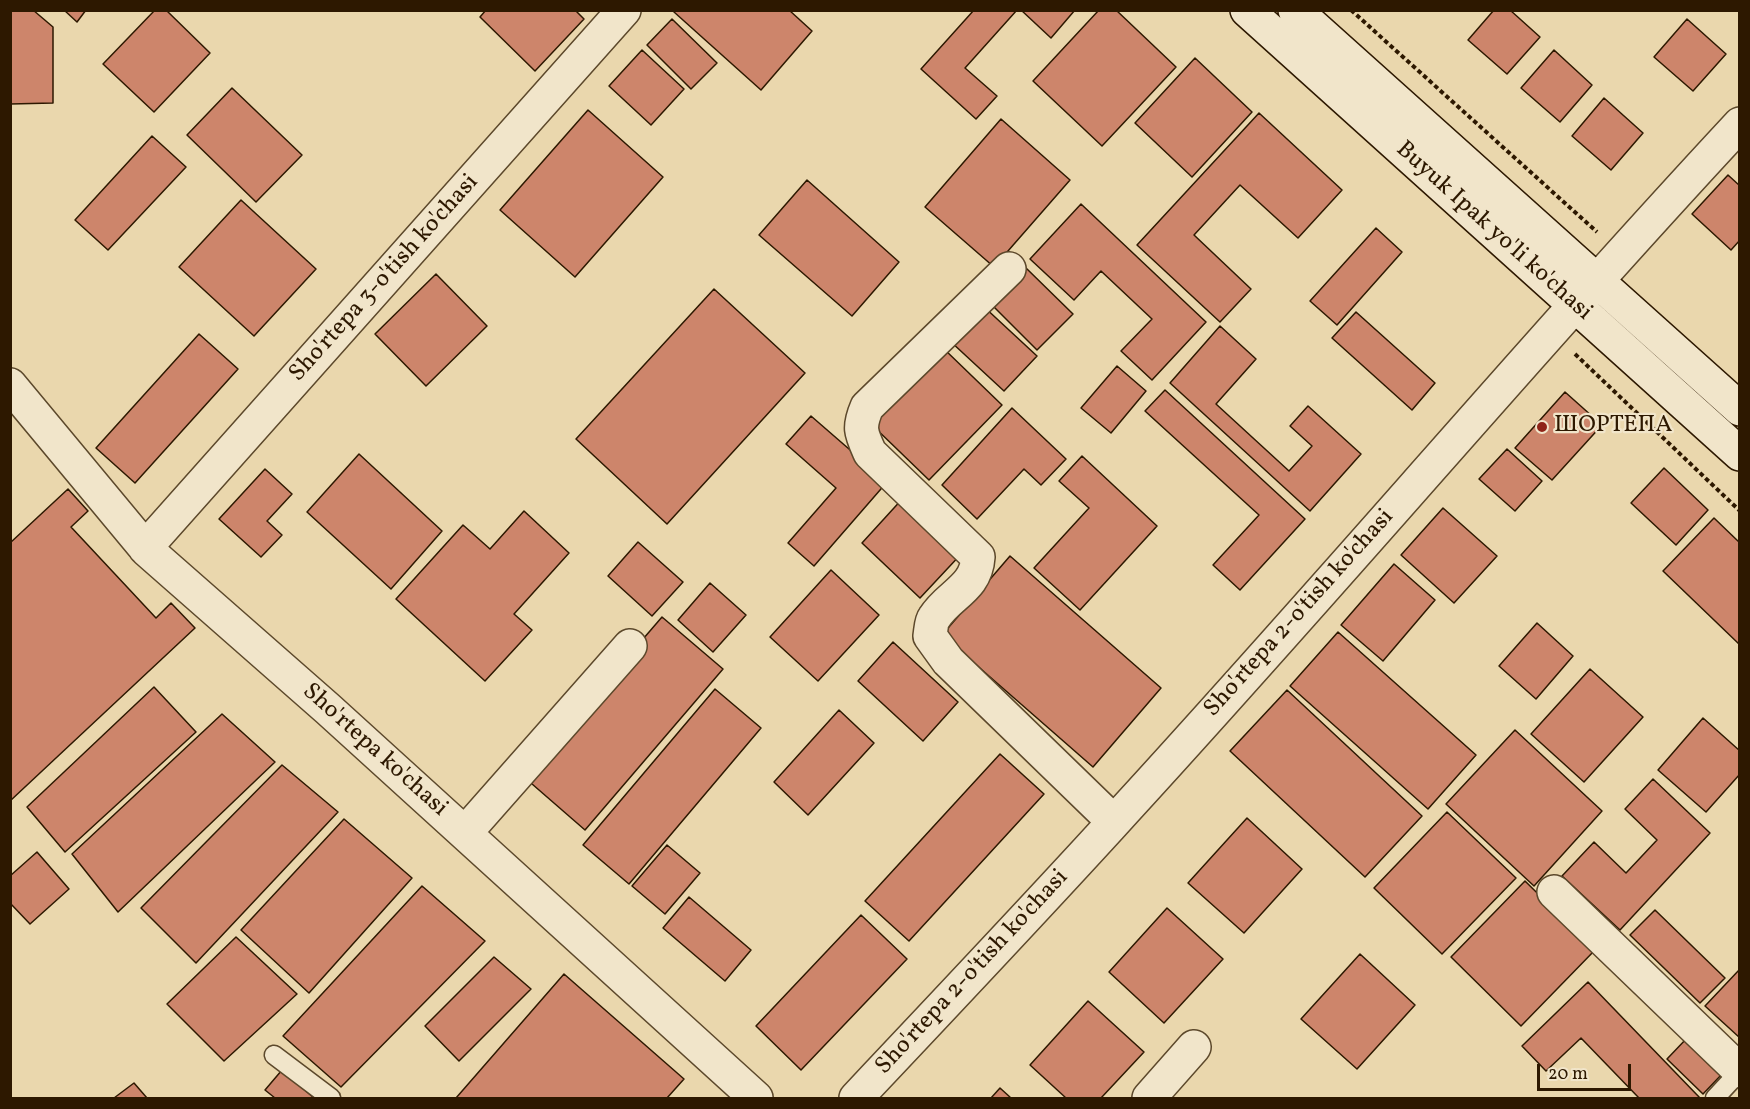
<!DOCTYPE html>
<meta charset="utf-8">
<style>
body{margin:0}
#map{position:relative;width:1750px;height:1109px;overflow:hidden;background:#ead7ad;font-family:Vollkorn,serif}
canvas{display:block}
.frame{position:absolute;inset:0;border:12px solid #2d1800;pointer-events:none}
.scale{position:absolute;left:1537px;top:1064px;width:94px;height:27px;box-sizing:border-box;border:3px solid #2d1800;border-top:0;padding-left:8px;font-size:18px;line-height:21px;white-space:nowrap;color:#2d1800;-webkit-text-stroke:4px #f1e5ca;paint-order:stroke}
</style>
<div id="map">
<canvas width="1750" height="1109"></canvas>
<div class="frame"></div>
<div class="scale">20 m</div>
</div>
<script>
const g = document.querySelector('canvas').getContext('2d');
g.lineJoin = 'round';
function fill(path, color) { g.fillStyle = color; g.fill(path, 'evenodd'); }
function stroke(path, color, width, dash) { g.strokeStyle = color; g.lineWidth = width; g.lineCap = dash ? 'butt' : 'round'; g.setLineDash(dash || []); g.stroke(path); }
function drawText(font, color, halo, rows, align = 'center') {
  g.font = font + ' Vollkorn,serif'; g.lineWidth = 4.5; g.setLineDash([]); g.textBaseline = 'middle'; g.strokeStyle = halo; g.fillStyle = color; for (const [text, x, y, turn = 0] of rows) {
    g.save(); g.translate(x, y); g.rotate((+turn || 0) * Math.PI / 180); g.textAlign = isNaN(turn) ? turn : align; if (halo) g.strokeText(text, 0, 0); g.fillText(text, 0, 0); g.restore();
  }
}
const building = new Path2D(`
 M10,10h23l20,17v76l-43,1z
 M64,10h22l-9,12z
 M155,10h11l44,43 -56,59 -51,-48z
 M486,10h89l9,9 -49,52 -55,-54z
 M675,10h114l23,21 -51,59 -87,-78z
 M974,10h43l-52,58 32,28 -21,23 -55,-50z
 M1021,10h54l-24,28z
 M1099,10h17l60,57 -74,79 -69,-65z
 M1494,10h16l30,27 -33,37 -39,-34z
 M672,19l45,44 -26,26 -44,-44z
 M1687,19l39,35 -33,37 -39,-34z
 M642,50l42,39 -33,36 -42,-39z
 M1554,50l38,35 -32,37 -39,-34z
 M1195,58l57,54 -60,65 -57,-54z
 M232,88l70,67 -46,47 -69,-67z
 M1604,98l39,35 -32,37 -39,-34z
 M588,110l75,67 -88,100 -75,-67z
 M1259,113l83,77 -44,48 -58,-53 -46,50 57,54 -31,33 -83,-77z
 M1001,119l69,61 -76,87 -69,-60z
 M152,136l34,31 -78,83 -33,-30z
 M1728,175l12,11v54l-9,10 -39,-36z
 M807,180l92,82 -47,54 -93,-81z
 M241,200l75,69 -62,67 -75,-69z
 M1081,204l125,118 -54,58 -31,-29 31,-32 -51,-48 -27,29 -44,-41z
 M1376,228l26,24 -65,73 -27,-24z
 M1026,268l47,46 -36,36 -46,-46z
 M436,274l51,52 -61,60 -51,-52z
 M714,289l91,84 -138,151 -91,-85z
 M982,305l55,51 -33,35 -54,-50z
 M1356,312l79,71 -23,27 -80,-72z
 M1220,326l36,33 -40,45 73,67 23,-25 -22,-20 18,-20 53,48 -51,57 -140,-128z
 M199,334l39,35 -103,114 -39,-35z
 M943,348l59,57 -73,75 -59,-57z
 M1117,366l29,25 -35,42 -30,-25z
 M1165,390l140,129 -65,71 -27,-25 46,-50 -114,-104z
 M1565,392l37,33 -50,55 -37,-32z
 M1012,408l54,51 -25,26 -17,-16 -47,50 -35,-34z
 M811,416l76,66 -73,84 -26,-23 48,-55 -50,-44z
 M1507,449l35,32 -27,30 -36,-32z
 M359,454l83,77 -51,58 -84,-77z
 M1082,456l75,70 -77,84 -46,-42 55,-60 -30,-27z
 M1664,468l44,42 -32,35 -45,-42z
 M265,469l27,25 -25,27 15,14 -21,22 -42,-38z
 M68,489l20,22 -17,16 85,91 15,-15 24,25 -185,173v-258z
 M904,497l59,55 -43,46 -58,-55z
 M1443,508l54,48 -43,47 -53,-48z
 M524,511l45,42 -55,61 18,16 -47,51 -89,-82 67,-74 27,24z
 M1714,518l26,25v102l-77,-74z
 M638,542l45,40 -31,34 -44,-40z
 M1010,556l151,132 -68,79 -151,-132z
 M1394,564l41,36 -52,61 -42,-36z
 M831,570l48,45 -61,66 -48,-44z
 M710,583l36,32 -33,37 -35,-32z
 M662,617l61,52 -138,161 -61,-53z
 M1537,623l36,33 -37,43 -37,-33z
 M1338,632l138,123 -48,54 -138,-123z
 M893,642l65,60 -35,39 -65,-60z
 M1590,669l53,48 -59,65 -53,-48z
 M154,687l42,45 -131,120 -38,-45z
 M715,689l46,39 -132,156 -46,-39z
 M1287,690l135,126 -57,61 -135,-126z
 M839,710l35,33 -66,72 -34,-33z
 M222,714l53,48 -157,150 -46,-58z
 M1703,718l37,33v23l-34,38 -48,-42z
 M1515,730l87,81 -68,75 -88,-82z
 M1000,754l44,40 -135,147 -44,-40z
 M282,765l56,47 -142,151 -55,-55z
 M1653,779l57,54 -90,97 -58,-54 32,-34 32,31 31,-33 -32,-31z
 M1447,812l69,66 -74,76 -68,-66z
 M1247,818l55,51 -58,64 -56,-50z
 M344,819l68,59 -103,115 -68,-63z
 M667,845l33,28 -35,41 -33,-28z
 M37,852l32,37 -39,35 -20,-21v-27z
 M1525,881l70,69 -74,76 -70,-69z
 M422,886l63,55 -144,146 -58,-51z
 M689,897l62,53 -26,31 -62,-53z
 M1167,908l56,51 -59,64 -55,-51z
 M1655,910l70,68 -25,25 -70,-68z
 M861,915l46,44 -106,111 -45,-44z
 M236,937l61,57 -73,67 -57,-57z
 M1360,954l55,51 -58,64 -56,-50z
 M494,957l37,32 -72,72 -34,-35z
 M1740,969v69l-35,-32z
 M564,974l120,105 -17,19h-211z
 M1588,982l112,116h-61l-58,-60 -35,33 -24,-25z
 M1088,1001l56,51 -43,46h-35l-36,-33z
 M1688,1037l36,35 -21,22 -36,-35z
 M282,1070l32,28h-39l-10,-8z
 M134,1083l13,15h-33z
 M1000,1088l11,10h-20z`);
fill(building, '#cd856b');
stroke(building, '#2d1800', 1.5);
const lane = new Path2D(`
 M274,1055l57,43
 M1715,1098l25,-27`);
const street = new Path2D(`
 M1009,269l-142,138c-9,21 -6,26 3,46l108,104c-2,32 -29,37 -44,61 -3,4 -3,12 -4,18l18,25 166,161
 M10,385l137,165 181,159 428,389
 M145,548l479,-538
 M465,833l165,-187
 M1554,892l186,179
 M856,1098c86,-91 172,-182 257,-275 212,-230 414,-470 627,-699
 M1149,1098l45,-51`);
const secondary = new Path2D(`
 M1247,10l493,444
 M1295,10l445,399`);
stroke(lane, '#5c482b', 21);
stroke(street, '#5c482b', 36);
stroke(secondary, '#2d1800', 36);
stroke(new Path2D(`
 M1351,10l246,222
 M1575,354l165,157`), '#2d1800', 4, [4.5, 3]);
stroke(lane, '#f1e5ca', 18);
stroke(street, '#f1e5ca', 33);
stroke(secondary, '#f1e5ca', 33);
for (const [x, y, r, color] of [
 [1542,427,6,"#8f2418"]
]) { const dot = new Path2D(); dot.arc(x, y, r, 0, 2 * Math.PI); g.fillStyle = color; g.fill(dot); stroke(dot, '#f1e5ca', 2); }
drawText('24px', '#2d1800', '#f1e5ca', [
 ["Buyuk Ipak yo'li ko'chasi",1493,232,42],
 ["Sho'rtepa 3-o'tish ko'chasi",385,279,-48],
 ["Sho'rtepa 2-o'tish ko'chasi",1300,614,-48],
 ["Sho'rtepa ko'chasi",374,751,42],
 ["Sho'rtepa 2-o'tish ko'chasi",973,973,-47]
]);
drawText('24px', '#2d1800', '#f1e5ca', [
 ["ШОРТЕПА",1554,427]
], 'left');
</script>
